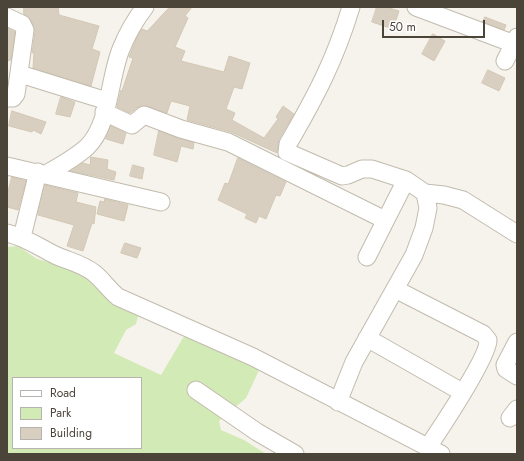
<!DOCTYPE html>
<style>
body{margin:0}
#map{position:relative;width:524px;height:461px;overflow:hidden;background:#f6f3ec;font-family:Jost,sans-serif}
canvas{display:block}
.frame{position:absolute;inset:0;border:8px solid #4b4439;pointer-events:none}
.legend{position:absolute;left:12px;top:377px;width:130px;height:72px;box-sizing:border-box;background:#fff;border:1px solid #b7b4b0;margin:0;padding:5px 7px;list-style:none;font-size:12px;color:#4b4439}
.legend li{display:flex;align-items:center;gap:8px;height:20px}
.legend b{width:20px;border:1px solid #b7b4b0}
.scale{position:absolute;left:382px;top:20px;width:103px;height:18px;box-sizing:border-box;border:2px solid #4b4439;border-top:0;padding-left:5px;font-size:12px;line-height:14px;white-space:nowrap;color:#4b4439;-webkit-text-stroke:3px #fff;paint-order:stroke}
</style>
<div id="map">
<canvas width="524" height="461"></canvas>
<div class="frame"></div>
<ul class="legend">
<li><b style="height:5px;background:#fff"></b>Road</li>
<li><b style="height:11px;background:#d2eab5"></b>Park</li>
<li><b style="height:11px;background:#d8cfc1"></b>Building</li>
</ul>
<div class="scale">50 m</div>
</div>
<script>
const g = document.querySelector('canvas').getContext('2d');
g.lineJoin = 'round';
function fill(path, color) { g.fillStyle = color; g.fill(path, 'evenodd'); }
function stroke(path, color, width, dash) { g.strokeStyle = color; g.lineWidth = width; g.lineCap = dash ? 'butt' : 'round'; g.setLineDash(dash || []); g.stroke(path); }
fill(new Path2D(`
 M18,246l19,13 35,9 67,44 -3,12 -10,6 -12,23 47,22 25,-42 75,33 -15,32 -27,23 2,9 23,10 22,14h-259v-207zM13,378h128v70h-128z`), '#d2eab5');
const building = new Path2D(`
 M24,7h34l1,8 40,11 -7,23 8,3 -9,34 -58,-18 1,-16 -2,1 3,-22 -4,-11 -7,-6z
 M170,7h22l-7,9 3,2 -13,29 10,4 -4,10 43,11 5,-16 21,7 -8,26 -8,-2 -8,22 9,4 -3,7 32,18 14,-19 -2,-2 7,-11 11,8 -15,25 -2,14 -46,-21 -44,-12 3,-14 -19,-5 -4,12 -20,-7 -9,1 -8,6 -13,-6 4,-17 1,1 11,-33 -4,-1 8,-20 5,-8 5,2z
 M377,7h9l13,4 -6,18 -21,-7z
 M485,17l21,8 -2,5 -21,-8z
 M7,28l8,4 -4,28 -4,1z
 M433,34l12,7 -11,20 -12,-7z
 M488,70l17,8 -6,13 -17,-8z
 M61,97l14,5 -5,15 -14,-3z
 M12,111l34,11 -5,12 -8,-4 -1,2 -23,-6z
 M111,126l15,7 -3,11 -17,-5z
 M159,131l35,12 -1,6 -12,-3 -4,16 -23,-7z
 M91,157l17,3 -1,9 9,3 -2,8 -43,-9 12,-8 7,2z
 M238,158l48,24 -6,14 -4,-1 -10,24 -7,-3 -3,7 -11,-5 2,-4 -29,-14 7,-17 3,1z
 M133,165l11,3 -2,11 -12,-3z
 M12,177l14,4 -8,29 -11,-3v-11z
 M45,185l33,8 -2,9 20,5 -2,17 -2,-1 -9,28 -16,-5 7,-21 -36,-10z
 M105,199l23,6 -4,16 -27,-7 3,-13 4,1z
 M125,243l16,5 -4,10 -16,-5z`);
fill(building, '#d8cfc1');
stroke(building, '#d3c7b4', 1);
const minor = new Path2D(`
 M351,7c-16,53 -35,89 -63,137l-1,8 55,24 6,-1 14,-6h10l34,11 19,13
 M416,7l101,38
 M7,17l15,7 3,6 -9,64 -3,4h-6
 M505,61l12,-24
 M20,74l87,27
 M104,112l28,13 12,-10 37,14 47,13 157,78
 M7,166l154,36
 M46,174c14,-8 29,-16 41,-27 23,-22 22,-69 34,-98 6,-15 14,-29 24,-42
 M7,233c18,4 32,14 48,22 13,6 28,9 39,18 9,7 15,17 24,24l135,60 188,97
 M22,237l16,-65
 M367,257l39,-77
 M395,289l88,45 5,6c1,16 -48,89 -60,107
 M367,338l95,54
 M517,342l-12,23 1,4 11,7
 M196,390l61,42 38,22
 M338,402l16,-40 60,-107 10,-27 4,-20 -3,-15 19,2 19,5 54,34
 M510,418l7,-9`);
stroke(minor, '#c2bbae', 19);
stroke(minor, '#fff', 17);
</script>
